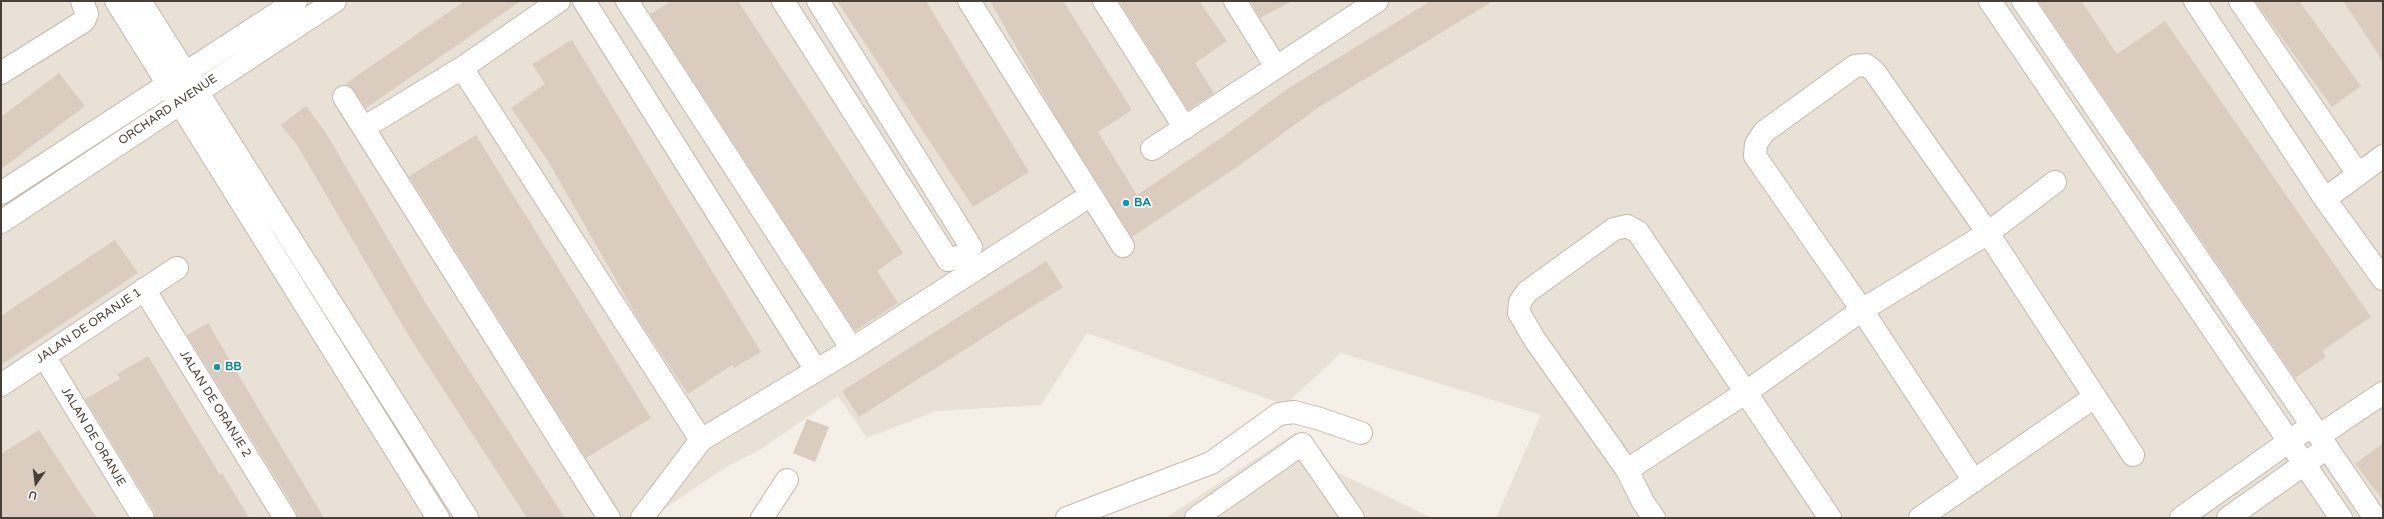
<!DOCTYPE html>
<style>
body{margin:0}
#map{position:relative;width:2384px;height:519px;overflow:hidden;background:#f5efe8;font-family:"Varela Round",sans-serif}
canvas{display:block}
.frame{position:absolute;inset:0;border:2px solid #483f37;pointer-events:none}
.north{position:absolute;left:16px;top:463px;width:40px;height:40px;-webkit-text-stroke:3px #fff;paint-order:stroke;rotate:194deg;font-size:11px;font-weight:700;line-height:16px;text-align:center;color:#483f37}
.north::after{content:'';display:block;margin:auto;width:14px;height:18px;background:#483f37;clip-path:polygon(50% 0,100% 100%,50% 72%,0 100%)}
</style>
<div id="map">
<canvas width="2384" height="519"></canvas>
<div class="frame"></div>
<div class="north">U</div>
</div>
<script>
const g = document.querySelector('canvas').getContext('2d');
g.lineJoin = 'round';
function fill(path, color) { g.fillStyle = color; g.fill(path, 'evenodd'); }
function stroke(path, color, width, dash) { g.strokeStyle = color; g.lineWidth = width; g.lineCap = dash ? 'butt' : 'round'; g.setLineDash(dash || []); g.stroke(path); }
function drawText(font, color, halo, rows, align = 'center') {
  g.font = font + ' "Varela Round",sans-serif'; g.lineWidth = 3.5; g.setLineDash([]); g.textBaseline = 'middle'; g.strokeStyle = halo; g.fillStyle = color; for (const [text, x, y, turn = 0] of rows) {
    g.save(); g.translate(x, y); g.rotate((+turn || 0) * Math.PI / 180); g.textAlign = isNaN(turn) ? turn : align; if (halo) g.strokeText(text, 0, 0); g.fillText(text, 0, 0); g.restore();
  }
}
fill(new Path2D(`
 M1,1h2382v517h-887l45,-103 -200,-62 -56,52 -198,-72 -46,72 -105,6 -69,27 -29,-42 -77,53 -35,18 -75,51h-650z
 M1296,432l43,41 93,45h-266z`), '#e9e1d6');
fill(new Path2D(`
 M465,1h56l-155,107 -12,-18 -9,-6z
 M672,1h66l165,252 -26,18 21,32 -43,28 -205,-317z
 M837,1h89l103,171 -56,35z
 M990,1h73l69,109 -34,22 39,63 87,-59 63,-47 144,-88h62l-177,108 -76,56 -108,72 -79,-125z
 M1119,1h80l28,40 -32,22 19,30 -26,17z
 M1250,1h42l-32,17z
 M2038,1h43l36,53 48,-33 206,296 -49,34 4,6 -31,21z
 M2255,1h44l62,85 -29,21z
 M2343,1h40v61l-20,-31z
 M572,40l189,312 -27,16 -2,-3 -44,29 -48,-72 -92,-161 -37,-53 34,-24 -13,-20z
 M59,73l26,33 -84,63v-52z
 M306,106l20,27 102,174 137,211h-38l-117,-180 -113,-193 -16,-20z
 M476,135l175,283 -65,40 -177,-282z
 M115,240l23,33 -137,92v-49z
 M1046,261l17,26 -204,130 -17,-26z
 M208,323l50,85 66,110h-27l-1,-7 -109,-176z
 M148,356l72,119 2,-2 27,45h-94l-1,-7 -69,-112 35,-20 -3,-5z
 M807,419l22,8 -14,35 -22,-9z
 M39,430l45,69 13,19h-96v-64z
 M2383,443v57l-28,-36z`), '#dacdc0');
const minor = new Path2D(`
 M116,1l322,517
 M140,1l327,517
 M584,1l232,369
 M627,1l225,348
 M783,1l165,259 16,-5 7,-8 -153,-246
 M969,1l154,245
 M1104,1l81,127
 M1235,1l41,66
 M1990,1l351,517
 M2023,1l352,517
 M2195,1l130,198 58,80
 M2240,1l118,173
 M462,68l239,372
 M1,73l83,-52 3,-7 -5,-13
 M344,97l265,421
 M365,127l97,-59 97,-67
 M1152,149l225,-148
 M1,193l295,-192
 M2325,199l58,-43
 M1,222l334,-221
 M144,289l141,229
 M44,356l99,162
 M1,385l176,-117
 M2319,436l64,-43
 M1627,470l118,-77 117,-83 126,-77 67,-51
 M1974,481l-112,-171 -107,-154 1,-12 8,-12 91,-66 11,-1 8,6 114,162 145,222
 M642,518l59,-78 151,-91 239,-154
 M762,518l25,-38
 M1067,518l144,-55 68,-49 15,-2 23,6 44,15
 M1196,518l106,-74 51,74
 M1654,518l-11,-16 -16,-32 -92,-130 -16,-27 1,-11 7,-10 87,-63 13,-3 11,6 192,286
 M1920,518l173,-120
 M2181,518l120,-85
 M2228,518l89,-63`);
stroke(minor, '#c3b9ae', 24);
stroke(minor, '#fff', 22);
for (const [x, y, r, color] of [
 [1126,203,4,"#0f9aa8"],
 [217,367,4,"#0f9aa8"]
]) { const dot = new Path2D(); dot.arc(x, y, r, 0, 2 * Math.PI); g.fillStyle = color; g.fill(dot); stroke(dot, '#fff', 1.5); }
drawText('12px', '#483f37', '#fff', [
 ["ORCHARD AVENUE",168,110,-34],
 ["JALAN DE ORANJE 1",89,326,-34],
 ["JALAN DE ORANJE 2",215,404,58],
 ["JALAN DE ORANJE",93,437,59]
]);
drawText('bold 12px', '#0d838f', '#fff', [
 ["BA",1134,203],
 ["BB",225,367]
], 'left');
</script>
